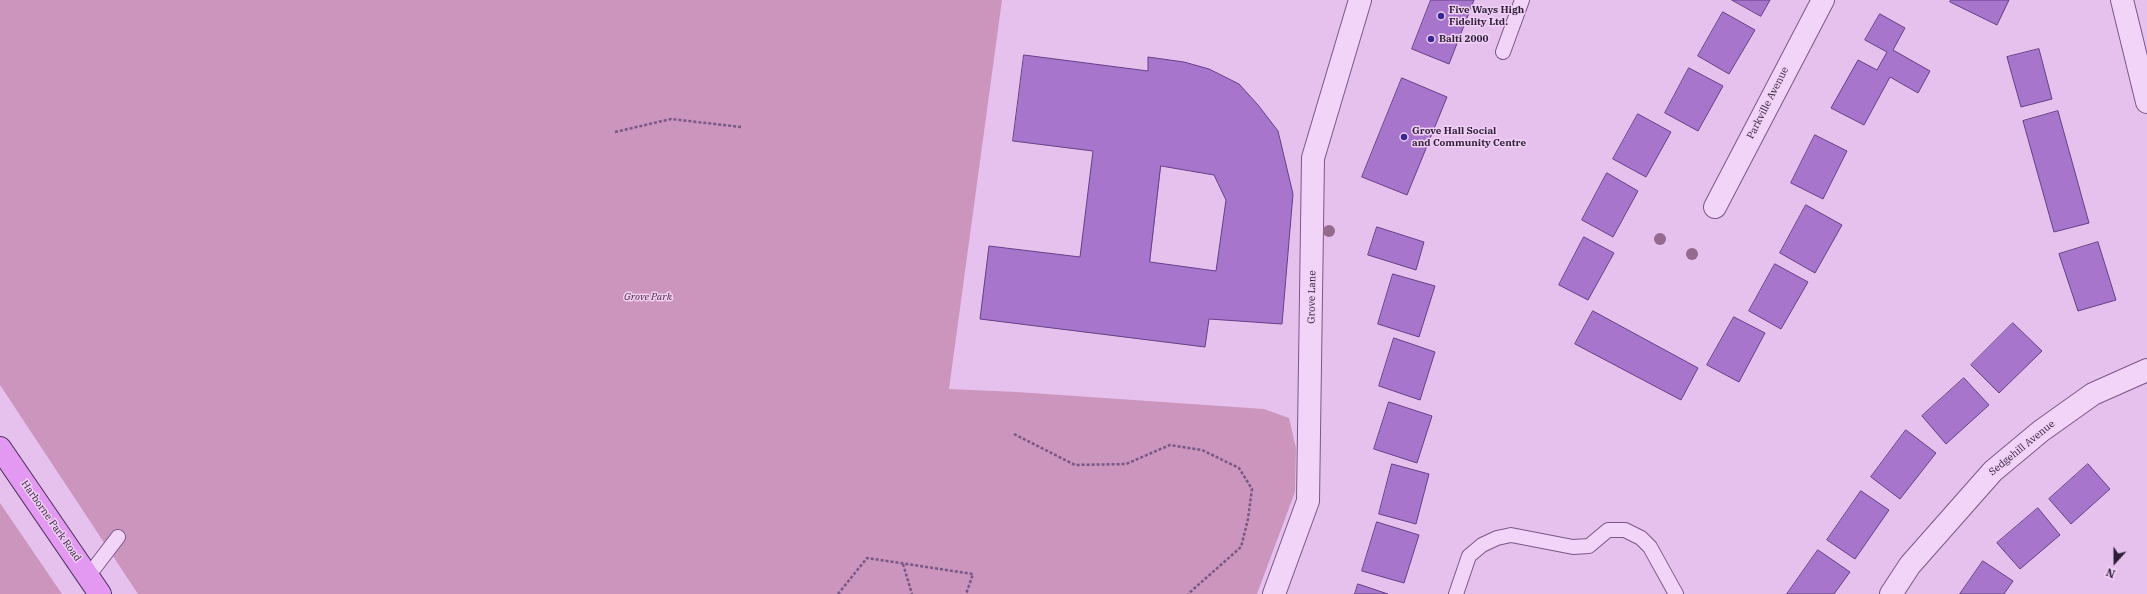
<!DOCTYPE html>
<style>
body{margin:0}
#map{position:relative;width:2147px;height:594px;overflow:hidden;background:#e7c1ee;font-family:"IBM Plex Serif",serif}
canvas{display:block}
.north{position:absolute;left:2095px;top:542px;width:40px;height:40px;-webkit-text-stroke:3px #f0d0f5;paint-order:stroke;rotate:201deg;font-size:11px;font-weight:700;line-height:16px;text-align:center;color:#2d1d37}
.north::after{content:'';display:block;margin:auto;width:14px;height:18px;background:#2d1d37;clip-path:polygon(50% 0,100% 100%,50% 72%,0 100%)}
</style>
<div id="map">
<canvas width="2147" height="594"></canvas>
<div class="north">N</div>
</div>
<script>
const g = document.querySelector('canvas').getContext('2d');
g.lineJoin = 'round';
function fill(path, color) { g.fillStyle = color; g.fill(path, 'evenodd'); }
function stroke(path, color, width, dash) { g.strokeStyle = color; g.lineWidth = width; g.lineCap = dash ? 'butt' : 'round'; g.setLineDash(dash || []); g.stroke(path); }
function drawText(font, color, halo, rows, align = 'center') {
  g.font = font + ' "IBM Plex Serif",serif'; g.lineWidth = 3; g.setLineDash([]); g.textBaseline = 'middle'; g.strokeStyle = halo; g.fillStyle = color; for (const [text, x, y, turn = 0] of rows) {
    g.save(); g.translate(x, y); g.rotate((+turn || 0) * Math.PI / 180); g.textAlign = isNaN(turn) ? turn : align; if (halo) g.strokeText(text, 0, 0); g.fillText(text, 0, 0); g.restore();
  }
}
fill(new Path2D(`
 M0,0h1002l-53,389 68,3 247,17 25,9 7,30 -1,44 -38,102h-1119l-138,-209z
 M0,503l62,91h-62z`), '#cc95bd');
const building = new Path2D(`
 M1431,0h43l-25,64 -37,-15z
 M1732,0h38l-9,16z
 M1951,0h58l-12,25 -47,-23z
 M1723,12l32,18 -26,44 -31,-18z
 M1880,14l25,14 -12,22 37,21 -12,22 -28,-16 -26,48 -33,-17 27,-48 19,10 10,-18 -22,-12z
 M2039,49l13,50 -31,8 -14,-50z
 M1024,55l124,16v-14l36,5 25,7 30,15 19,21 20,26 15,63 -11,130 -73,-5 -4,28 -225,-28 9,-73 91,11 13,-106 -80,-10zM1161,166l53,9 12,25 -10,71 -66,-9z
 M1689,68l34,18 -25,45 -33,-18z
 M1402,78l45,19 -40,98 -45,-18z
 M2058,111l31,112 -35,9 -31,-111z
 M1638,114l33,18 -25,45 -33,-18z
 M1815,135l32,16 -24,48 -32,-16z
 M1607,173l31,18 -25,46 -31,-17z
 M1806,205l36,20 -27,48 -35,-20z
 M1377,227l47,15 -8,28 -48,-15z
 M1584,237l30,16 -26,47 -29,-15z
 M2098,242l18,58 -38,11 -19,-57z
 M1775,264l33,18 -27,47 -32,-18z
 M1393,274l42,12 -16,51 -41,-13z
 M1593,311l105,57 -17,32 -106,-56z
 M1734,317l31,16 -26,49 -32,-17z
 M2013,323l29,28 -43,42 -28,-28z
 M1394,338l41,14 -15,48 -41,-14z
 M1964,378l25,27 -43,39 -24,-28z
 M1389,402l43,14 -15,47 -43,-14z
 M1906,430l30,23 -36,46 -29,-22z
 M1392,464l37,10 -13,50 -37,-10z
 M2088,464l22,25 -39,35 -22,-25z
 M1861,491l28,19 -34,49 -28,-19z
 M2038,508l22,27 -40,34 -23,-26z
 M1377,522l42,13 -15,48 -42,-12z
 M1818,550l32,22 -16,22h-47z
 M1983,561l30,20 -9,13h-44z
 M1358,584l30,10h-33z`);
fill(building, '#a776cc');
stroke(building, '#663e86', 1);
const service = new Path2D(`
 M1503,52l19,-52
 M89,575l29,-38
 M1456,594l13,-38 13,-11 15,-7 14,-3 62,12 16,-1 19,-16h17l16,8 9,9 26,47`);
const minor = new Path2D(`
 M2122,0l25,102
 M1715,207l108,-207
 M1274,594l34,-93 5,-343 47,-158
 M1891,594l19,-29 83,-94 48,-40 52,-37 54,-24`);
const primary = new Path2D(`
 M0,448l100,146`);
stroke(service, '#785887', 16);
stroke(minor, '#785887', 24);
stroke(primary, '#452d55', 24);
stroke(new Path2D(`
 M615,132l56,-13 70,8
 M1014,434l61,31 51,-1 44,-19 32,5 37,18 13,21 -4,30 -7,28 -53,47
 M903,564l9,30
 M838,594l29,-36 106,16 -7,20`), '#785887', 2.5, [3, 2]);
stroke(service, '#f3d4f9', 14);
stroke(minor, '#f3d4f9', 22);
stroke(primary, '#e398f2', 22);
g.fillStyle = '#966a8e';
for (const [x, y] of [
 [1329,231],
 [1660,239],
 [1692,254]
]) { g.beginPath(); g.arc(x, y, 6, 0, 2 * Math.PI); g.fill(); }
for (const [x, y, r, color] of [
 [1441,16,4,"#382896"],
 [1431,39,4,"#382896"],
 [1404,137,4,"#382896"]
]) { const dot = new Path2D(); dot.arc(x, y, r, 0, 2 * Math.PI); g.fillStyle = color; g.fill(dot); stroke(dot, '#f0d0f5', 1.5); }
drawText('bold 10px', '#2d1d37', '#f0d0f5', [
 ["Five Ways High",1449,10],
 ["Fidelity Ltd.",1449,22],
 ["Balti 2000",1439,39],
 ["Grove Hall Social",1412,131],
 ["and Community Centre",1412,143]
], 'left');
drawText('10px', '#2d1d37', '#f0d0f5', [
 ["Parkville Avenue",1768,103,-63],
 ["Grove Lane",1312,297,-89],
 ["Sedgehill Avenue",2022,448,-39],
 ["Harborne Park Road",51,521,55]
]);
drawText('italic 10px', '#532340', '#f0d0f5', [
 ["Grove Park",648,297]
]);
</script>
